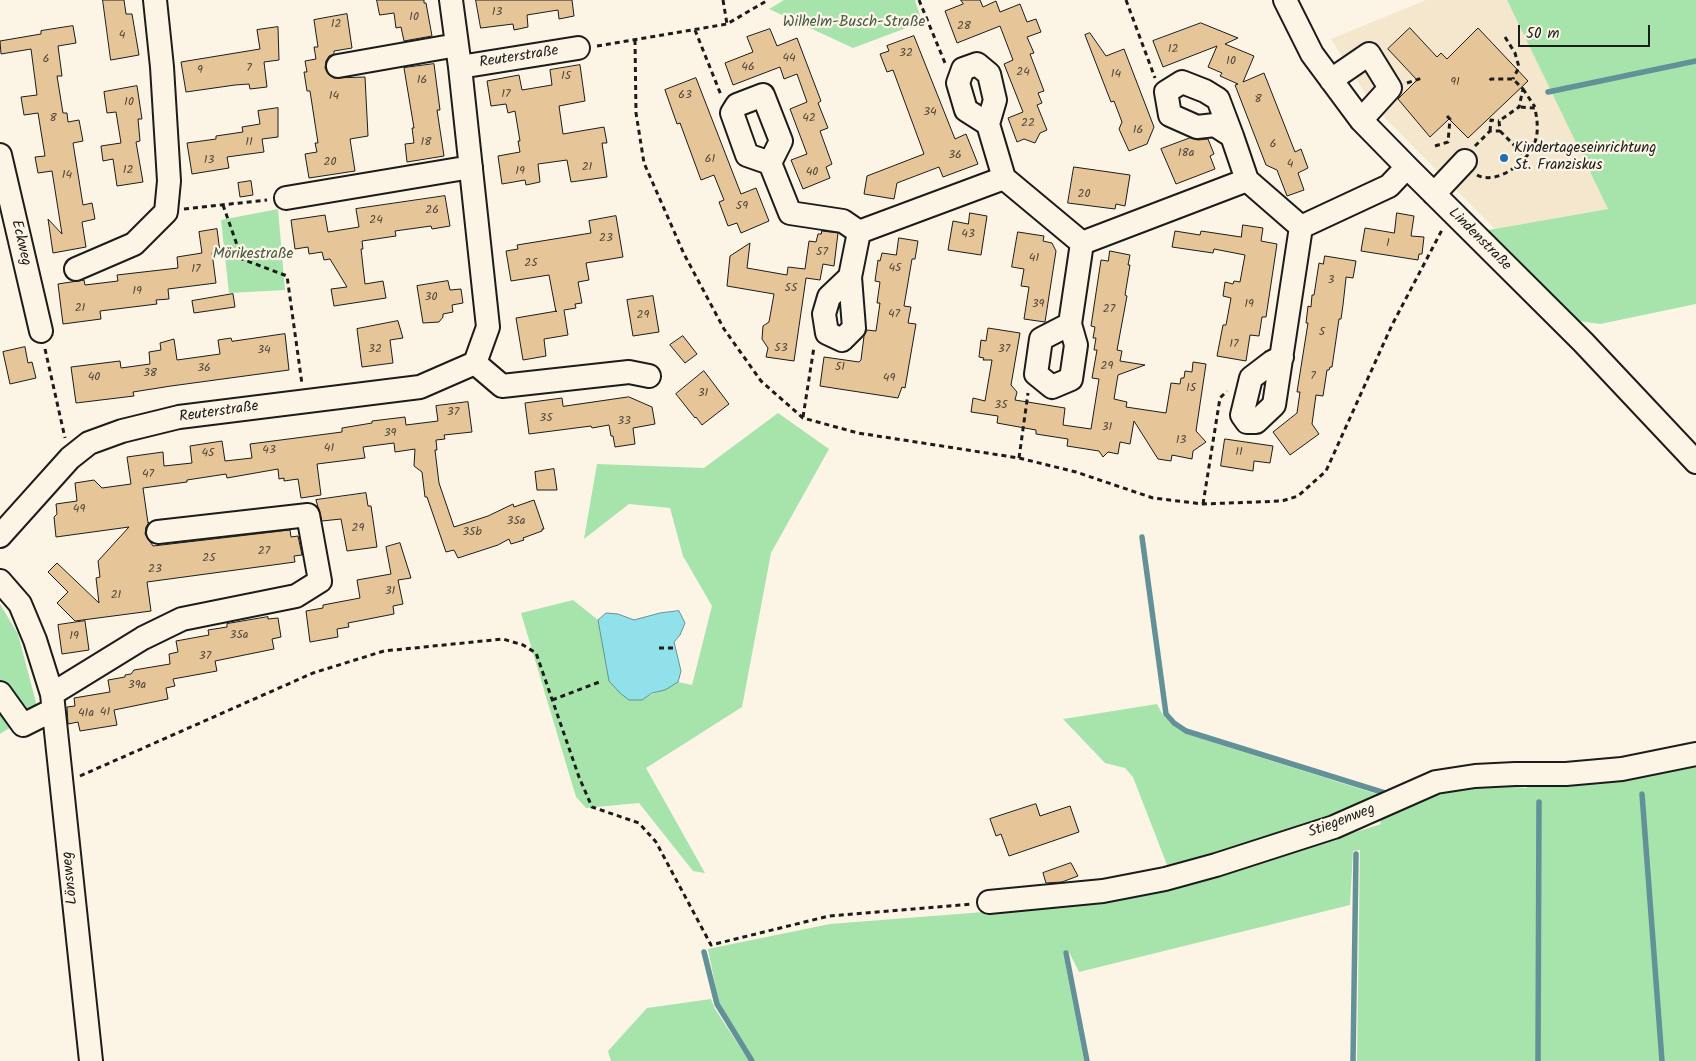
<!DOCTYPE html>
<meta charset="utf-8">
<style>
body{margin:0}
#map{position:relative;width:1696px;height:1061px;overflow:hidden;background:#fcf5e5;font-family:Kalam,sans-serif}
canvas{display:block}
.scale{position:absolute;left:1518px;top:25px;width:132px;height:22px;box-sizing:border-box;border:2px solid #1c1c1c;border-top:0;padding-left:6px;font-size:15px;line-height:18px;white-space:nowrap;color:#1c1c1c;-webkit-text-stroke:4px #fcf5e5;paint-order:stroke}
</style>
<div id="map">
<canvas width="1696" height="1061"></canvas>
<div class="scale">50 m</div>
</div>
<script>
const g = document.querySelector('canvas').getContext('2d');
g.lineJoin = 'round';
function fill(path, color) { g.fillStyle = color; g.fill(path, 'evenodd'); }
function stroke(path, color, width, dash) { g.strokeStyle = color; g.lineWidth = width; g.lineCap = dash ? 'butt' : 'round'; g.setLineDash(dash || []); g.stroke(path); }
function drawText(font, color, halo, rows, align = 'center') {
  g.font = font + ' Kalam,sans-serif'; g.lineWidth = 4.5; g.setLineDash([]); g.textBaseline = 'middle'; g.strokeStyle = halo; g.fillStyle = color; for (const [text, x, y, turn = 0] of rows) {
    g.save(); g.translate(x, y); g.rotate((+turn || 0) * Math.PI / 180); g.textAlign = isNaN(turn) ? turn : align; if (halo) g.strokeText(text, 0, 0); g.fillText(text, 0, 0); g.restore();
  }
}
fill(new Path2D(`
 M1426,0h81l101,209 -113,20 -121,-122 -43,-68z`), '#f5e7ce');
fill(new Path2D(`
 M784,0h131l7,22 -69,26 -84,-39z
 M1507,0h189v304l-96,20 -22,-3 -95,-90 125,-22z
 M278,209l7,81 -56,3 -8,-73z
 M778,413l51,36 -58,104 -29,154 -96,61 59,105 -12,-2 -54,-68 -53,5 -10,-11 -55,-184 52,-13 25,20 7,34 1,14 36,32c12,-8 24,-11 36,-18l14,3 20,-79 -29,-50 -13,-48 -41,-4 -45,35 13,-75 107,4z
 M0,604l18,30 20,76 -38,24z
 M1157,704c8,16 14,21 29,30l200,63 -58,25 -159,48 -36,-93 -8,-9 -20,-5 -42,-44z
 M1696,762v299h-339l3,-211 -7,1 -3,54 -271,67 -10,-20h-6l21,109h-329l-36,-57 -11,-55 122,-25 192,-15 96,-11 81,-16 182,-58 -3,-8c30,-14 60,-29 93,-32 18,-2 37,2 55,4l6,-5z
 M711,999l4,10 34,52h-138l-3,-10 39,-43z`), '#a7e4ab');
const water = new Path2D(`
 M679,611l6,12 -5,12 -6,7 7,29 -3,11 -13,8 -13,3 -10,7h-13l-9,-7 -11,-12 -11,-61 8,-7 12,1 16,6 26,-7z`);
fill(water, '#90e1ea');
stroke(water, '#629298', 1);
stroke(new Path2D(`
 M1548,92l148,-31
 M1142,537l24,177 8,9 12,8 202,63
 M1642,794l20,267
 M704,952l13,52 35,57
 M1066,953l21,108
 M1353,1061l3,-207
 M1538,1061l1,-259`), '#629298', 5.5);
const building = new Path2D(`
 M103,0h21l2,14h6l7,41 -28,5z
 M377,0h47v3h2l6,33 -28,5 -3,-14 -5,1 -2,-15 -14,2z
 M476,0h96l2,16 -15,3 -1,-9 -31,5 1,12 -14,3 -1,-6 -32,4z
 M961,0h19l3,7 13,-6 4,11 20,-8 7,18 9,-3 5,13 -14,5 7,16 -4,1 14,37 -6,2 4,10 -5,2 10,25 -7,3 -5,10 -11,-4 -7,3 -9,-24 15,-6 -19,-48 9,-4 -13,-34 -43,17 -12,-32 18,-7z
 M347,14l5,34 -18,3v3l-5,2 -3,5 -1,7 3,6 6,4 31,-1 3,59 -18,3 5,32 -46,7 -4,-24 12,-2 -2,-9h3l-8,-52h-3l-3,-19h3l-2,-11 11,-2 -2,-12h4l-4,-27z
 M1201,23l37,15 -13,6 29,12 -11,26 21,-9 31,79 6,-3 7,19 -10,5 6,17 -17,6 -10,-26 -11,-5 -31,-80 3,-1 -18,-8 2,-3 -14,-6 9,-21 -54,21 -10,-26z
 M73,26l3,17 -18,3 4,30h-5l6,37h4l1,9 11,-2 4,21 -10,2 10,62 9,-2 3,16 -13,3 4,25 -33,6 -5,-34 14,15 -10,-63 -14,2 -3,-16 10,-1 -7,-43 -14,2 -3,-18 16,-2 -6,-46 -30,5 -1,-13 41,-7v-3z
 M278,27l1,33 -15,2 3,25 -17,2 -1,-5 -14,1 -49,7 -5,-30 79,-13 -3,-19z
 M1410,28l27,29 4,-4 6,6 31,-31 50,53 -60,57 -19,-19 -19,18 -32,-38 19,-19 -29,-31z
 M770,29l7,17 20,-8 24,63 -3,2 10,25 -8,3 12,33 -6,3 4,11 -27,11 -12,-29 16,-6 -17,-45 17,-7 -10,-28 -13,5 -4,-12 -47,18 -8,-22 28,-11 -6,-15z
 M1090,33l16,23 18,-7 30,78 -7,17 -18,7 -10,-22 3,-7 -8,-21 -3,1 -26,-67z
 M914,36l41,103 11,-5 12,30 -35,13 -4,-10 -42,16 -3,16 -30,-5 3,-18 57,-22 -31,-84 -6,2 -7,-18 9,-3 -2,-5z
 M434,64l6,46h-3l7,46 -37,6 -2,-18 9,-1 -2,-15h2l-10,-60z
 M580,65l5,36 -26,5 4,28 41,-7 3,16h-5l5,34 -36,5 -4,-22 -29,4 2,18 -14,3 -1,-5 -23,4 -4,-28 22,-4 -2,-11h2l-5,-30 -7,2 -2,-9 -15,2 -4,-25 32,-6 3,15 30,-5 -2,-15z
 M696,78l45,116 15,-6 13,33 -28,12 -4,-10 -9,3 -9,-24 5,-2 -10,-25 -13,5 -21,-57 -3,1 -12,-34z
 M137,86l5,33h-4l2,22 -4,1 7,40 -26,4 -4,-27 -10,2 -2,-15 20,-3 -5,-31 -9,1 -3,-21z
 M278,108v29l-16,2 2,13 -37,5 2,11 -37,6 -5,-31 29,-4v-3l27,-4 -1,-5 18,-3 -2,-13z
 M1190,138l8,2 10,-1 6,15 -4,2 5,13 -39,15 -15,-35z
 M1074,167l56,8 -5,31 -9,-2 -1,5 -47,-6z
 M251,181l2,14 -13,2 -2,-14z
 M445,196l5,30 -18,3 -1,-3 -36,5 1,5 -34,5 1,8h-2l4,35 18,-3 3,17 -52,8 -3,-17 16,-2 -17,-28 -6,1 -2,-8 -13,2 -1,-7 -13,2 -4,-29 34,-5 3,17 31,-5 -3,-18z
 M970,213l17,3 -6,39 -33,-5 5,-29 15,3z
 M1397,213l17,3 -3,20 13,1 -2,17h-3l-1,6 -57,-9 4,-23 29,5z
 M616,216l7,41 -37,6 3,17 -11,2 4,21 -7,1 1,4 -12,2 4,25 -24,4 2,17 -23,4 -7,-42 41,-7 -1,1 -7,-37 -38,6 -5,-30 12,-2 -1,-4 74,-12 -2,-12z
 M1243,225l20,3 -2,13 16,3 -11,73h-4l-3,19 -9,-1 -4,26 -29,-5 6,-31h3l5,-27 -8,-2 2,-14 8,2 1,-3 6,1 5,-27 -31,-6 -1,4 -41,-6 3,-16 25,4 1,-4 40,6z
 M217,229l3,23 -8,1 4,30 -48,6 1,10 -13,1 1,4 -57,7 1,8 -38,5 -5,-40 26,-4 1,5 33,-4 -1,-6 61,-7 -1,-11 25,-4 -3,-21z
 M822,231l16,2 -4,33 -11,-2 -3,16 -14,-2 -12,83 -28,-4 2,-9 -6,-9 1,-13 6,-4 5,-28 -47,-8 3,-30 20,-13 -3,25 40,7 1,-8 17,2 4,-28 7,1 2,-8h3z
 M1018,232l26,4 -1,5 9,2 4,8 -11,71 -21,-3 5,-32 -8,-1 3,-17 -12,-2z
 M899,238l19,3 -3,18h-3l-8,47 7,1 -3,16 8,1 -11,64 -3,-1 -4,11 -78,-12 4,-29 35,5 2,-2 3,-24 3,-6 9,1 4,-28h-3l3,-21 -5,-1 3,-21 2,1 2,-8 14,2z
 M1110,251l20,4 -2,10h2l-5,30 2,1 -10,54 5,1 -2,10 25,4 -27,10 -4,24 13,3 -1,5 40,6 5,-30 9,1 1,-6h3l1,-7 7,1 1,-10 13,2 -10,67 10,11 -13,9 -1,8 -20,-4 -1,6 -13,-2 -24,-38 -4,23 -10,-2 -2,12 -10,-2 -5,5 -4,-6 -32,-5 1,-7 -32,-5v-4l-39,-7 1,-7 -27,-4 2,-14 12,3 7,-41h-9l1,-2 -5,-1 2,-17 5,1 2,-13 32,5 -9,52 6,7 -2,8 50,8 -2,17 28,4 8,-50 -7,-1 5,-28h-3l2,-12h-3l2,-11 -4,-1 10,-66 7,1z
 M1325,256l31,5 -3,17 -7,-1v1l-3,27 -2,14h-2l-7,48h-2l-1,3h-2l-4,26 -7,-1 -4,29 7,10 -29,21 -17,-23 24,-19 3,-21h-3l11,-69h-2l2,-17 3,1 1,-12h2l5,-32 4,1z
 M448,281l2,9 11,-1 2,14 -11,2 1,7 -10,2v3l-4,5 -16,1 -6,-37z
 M233,294l2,13 -41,6 -2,-12z
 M653,296l6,36 -26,4 -6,-36z
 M398,321l5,17 -13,2 3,23 -31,4 -5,-38z
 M285,334l4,36 -118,16 -38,6 1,4 -58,7 -5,-36 49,-6 1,7 29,-4 -1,-12 12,-2 -1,-7 14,-4 3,21 43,-6 -2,-14 13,-2 1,3z
 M683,336l14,18 -12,9 -15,-18z
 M25,347l3,16 4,-1 4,16 -26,6 -7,-32z
 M704,371l25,33 -27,21 -6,-8 -1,1 -19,-24z
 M629,397l23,10 3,17 -22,4 2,16 -20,3 -2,-11h-2l-2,-11 -17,3 -1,-2 -62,8 -4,-31 37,-5 1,8z
 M468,402l4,30 -28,3 1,4 -9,1 1,10h-2l4,33 15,44 34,-11 25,-12 1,3 20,-7 10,29h-2v2l-19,7 1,2 -13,4 -2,-5 -11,6 -40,13 -4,-8 -8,2 -19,-55h-2l-3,-25 -8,-6 1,-17 -20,3 -1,-9 -31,4 2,11 -48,6 4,31 -20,3 -3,-19 -14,2v-3l-5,1 -1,-10 -51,9 -1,-4 -39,6v2l-44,6 5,35 1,-1 -3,5 -1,7 8,12 137,-16 1,7 7,-1 4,19 -8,1 1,6 -148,20 4,29 -76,10 -18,-18 11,-11 -20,-20 9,-9 42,40 -3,-25 4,-1 -2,-16 31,-34 -73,10 -2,-20 3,-3 -1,-10 21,-3 -2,-18 19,-3 8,8 29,-4 -4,-27 36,-5 1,14 28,-3 -2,-17 32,-5 3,20 27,-3 -2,-14 92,-12v-4l30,-5v-2l33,-4 1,8 32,-4 -2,-15z
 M1225,439l48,7 -3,17 -16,-2 -1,10 -32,-5z
 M554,469l3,21h-20l-2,-18z
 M366,493l2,13h3l6,41 -30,4 -6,-32 -19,2 -6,-21z
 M400,543l11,35 -13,2 5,24 -10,2 1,8 -46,9 1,4 -12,2 1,8 -28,5 -4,-31 17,-3v-3l37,-7 -3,-18 34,-6 -5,-27z
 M268,617v2l10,-1 3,19 -9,2 2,10 -59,12 2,10 -44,8 2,7 -9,2 2,11 -54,11 3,15 -37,6 -2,-9 -10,2 -1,-17 8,-1 -1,-8 36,-6 -2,-12 17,-3v-2l6,-1 3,-4 36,-6 -1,-10 9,-2 -2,-11 33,-6 -1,-5 19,-3v-3z
 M85,621l4,29 -27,4 -4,-29z
 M1036,804l4,12 30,-10 9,26 -70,24 -8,-22 -5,2 -6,-17z
 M1071,863l7,13 -16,6 -16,1 -3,-10z`);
fill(building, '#e6c598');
stroke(building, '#1c1c1c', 1);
const minor = new Path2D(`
 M451,0l9,67 28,260 -13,36
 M1285,0l27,54 49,66 46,47 176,175 113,120
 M338,66l119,-21
 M460,67l118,-19
 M1331,80l38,-26 21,34 -29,32
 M988,124l-22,-14 -8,-27 5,-14 14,-5 12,10 6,26 -7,24 16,54
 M1232,136l-14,-37 -13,-8 -23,-9 -16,10 4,23 27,12 18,-2 17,11 15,44
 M0,155l41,176
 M770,163l11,-22 -18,-46 -26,10 -5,8 15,42 23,8 20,50 53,8 16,11 145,-54 78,65 165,-63 54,47 88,-41 18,-19
 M1434,194l31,-33
 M286,198l185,-31
 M76,269l58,-25 32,-32 3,-31 -7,-114 -7,-67
 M850,277l4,51 -12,12 -15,-7 -3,-19 5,-17 21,-20 9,-45
 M1070,324l-29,15 -5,35 16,13 19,-8 5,-34 -6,-21 12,-81
 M1282,357l-10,5 -21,16 -9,37 5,7h9l18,-17 27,-178
 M0,536l70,-78 19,-15 33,-12 57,-14 241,-30 55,-24 27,23 127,-14 20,4
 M0,581l20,23 15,36 17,54 39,367
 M0,693l23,32 30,-15
 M52,694l91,-56 39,-19 114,-23 24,-15 -12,-66 -150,17
 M989,902l114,-11 62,-12 51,-14 118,-38 102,-45 39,-6 40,-2h51l56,-5 74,-15`);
stroke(minor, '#1c1c1c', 26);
stroke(new Path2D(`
 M723,0l4,24
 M919,0l26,63
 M1126,0l29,78
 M695,30l26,65
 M1505,37l10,16 4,14 -6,12
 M635,40l1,73 8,50 40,91 40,75 37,52 42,37 55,15 161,25 57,14 77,26 50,6 79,-3 16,-5 28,-25 66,-146 51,-97
 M597,46l130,-22 41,-24
 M1407,83l15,-5
 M1523,89l12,18
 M1490,131l1,-11 8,1
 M1500,131l26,26
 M1435,146l13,-4 2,-23 -3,-3
 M1475,146l15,-15h10l-1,-10 20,-14 4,-18 -10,-10h-22l-3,3
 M1477,175c20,11 52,-14 58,-33 4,-12 2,-22 0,-34l-16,-1
 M223,205l19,54 45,17 15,108
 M184,209l83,-9
 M45,349l20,89
 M803,417l11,-70
 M1019,458l9,-65
 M1203,504l17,-106 7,-7
 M659,648h17
 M552,700l50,-19
 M80,776l233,-103 71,-22 119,-12 20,6 13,8 43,124 13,30 47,16 17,19 55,103 118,-29 143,-12`), '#1c1c1c', 3, [5, 4]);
stroke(minor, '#fcf5e5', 22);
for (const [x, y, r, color] of [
 [1504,158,5,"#1f6fb2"]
]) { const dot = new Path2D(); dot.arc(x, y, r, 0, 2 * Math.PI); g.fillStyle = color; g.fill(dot); stroke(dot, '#fcf5e5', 2); }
drawText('12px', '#4e463b', null, [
 ["13",497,13],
 ["10",414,18],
 ["12",336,25],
 ["28",964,27],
 ["4",122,36],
 ["12",1173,50],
 ["32",906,54],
 ["44",789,59],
 ["6",46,60],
 ["10",1231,62],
 ["46",748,68],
 ["7",249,69],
 ["9",200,71],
 ["24",1023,73],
 ["14",1116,75],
 ["15",566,77],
 ["16",422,81],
 ["91",1455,83],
 ["17",506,95],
 ["63",685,96],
 ["14",334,97],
 ["8",1258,100],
 ["10",129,103],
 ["34",930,113],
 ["8",53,119],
 ["42",809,119],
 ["22",1028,124],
 ["16",1138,131],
 ["11",249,143],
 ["18",426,143],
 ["6",1273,145],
 ["18a",1186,154],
 ["36",955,156],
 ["61",710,160],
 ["13",209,161],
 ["20",330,163],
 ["4",1290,165],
 ["21",587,168],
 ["12",128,171],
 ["19",520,172],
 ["40",812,173],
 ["14",67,176],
 ["20",1084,195],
 ["59",742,207],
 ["26",432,211],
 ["24",376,221],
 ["43",968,235],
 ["23",606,239],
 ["1",1388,244],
 ["57",822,253],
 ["41",1034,259],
 ["25",531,264],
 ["45",895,269],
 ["17",196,270],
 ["3",1331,281],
 ["55",791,289],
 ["19",137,292],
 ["30",431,298],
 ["39",1038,305],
 ["19",1249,305],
 ["21",80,309],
 ["27",1109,310],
 ["47",894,315],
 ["29",643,316],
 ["5",1322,333],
 ["17",1234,345],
 ["53",781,349],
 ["32",375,350],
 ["37",1004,350],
 ["34",264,351],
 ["29",1107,367],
 ["51",840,368],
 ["36",204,369],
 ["38",150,374],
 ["7",1313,377],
 ["40",94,378],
 ["49",889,379],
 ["15",1191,389],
 ["31",703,394],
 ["35",1001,406],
 ["37",453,413],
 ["35",546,419],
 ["33",624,422],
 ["31",1107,428],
 ["39",390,434],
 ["13",1181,441],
 ["41",329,449],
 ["43",269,451],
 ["11",1239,453],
 ["45",208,454],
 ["47",148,475],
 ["49",79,510],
 ["35a",516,522],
 ["29",358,529],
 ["35b",472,533],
 ["27",264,552],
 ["25",209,559],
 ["23",155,570],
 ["31",390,592],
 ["21",116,596],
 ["35a",239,636],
 ["19",74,637],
 ["37",205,657],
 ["39a",137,686],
 ["41",105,713],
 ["41a",86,714]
]);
drawText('15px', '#465847', '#fcf5e5', [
 ["Wilhelm-Busch-Straße",854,23],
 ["Mörikestraße",253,255]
]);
drawText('15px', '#1c1c1c', '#fcf5e5', [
 ["Reuterstraße",519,58,-9],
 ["Lindenstraße",1479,240,45],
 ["Eckweg",20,243,77],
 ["Reuterstraße",219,413,-8],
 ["Stiegenweg",1342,822,-21],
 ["Lönsweg",71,878,-96]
]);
drawText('15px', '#1c1c1c', '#fcf5e5', [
 ["Kindertageseinrichtung",1514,149],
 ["St. Franziskus",1514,166]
], 'left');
</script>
